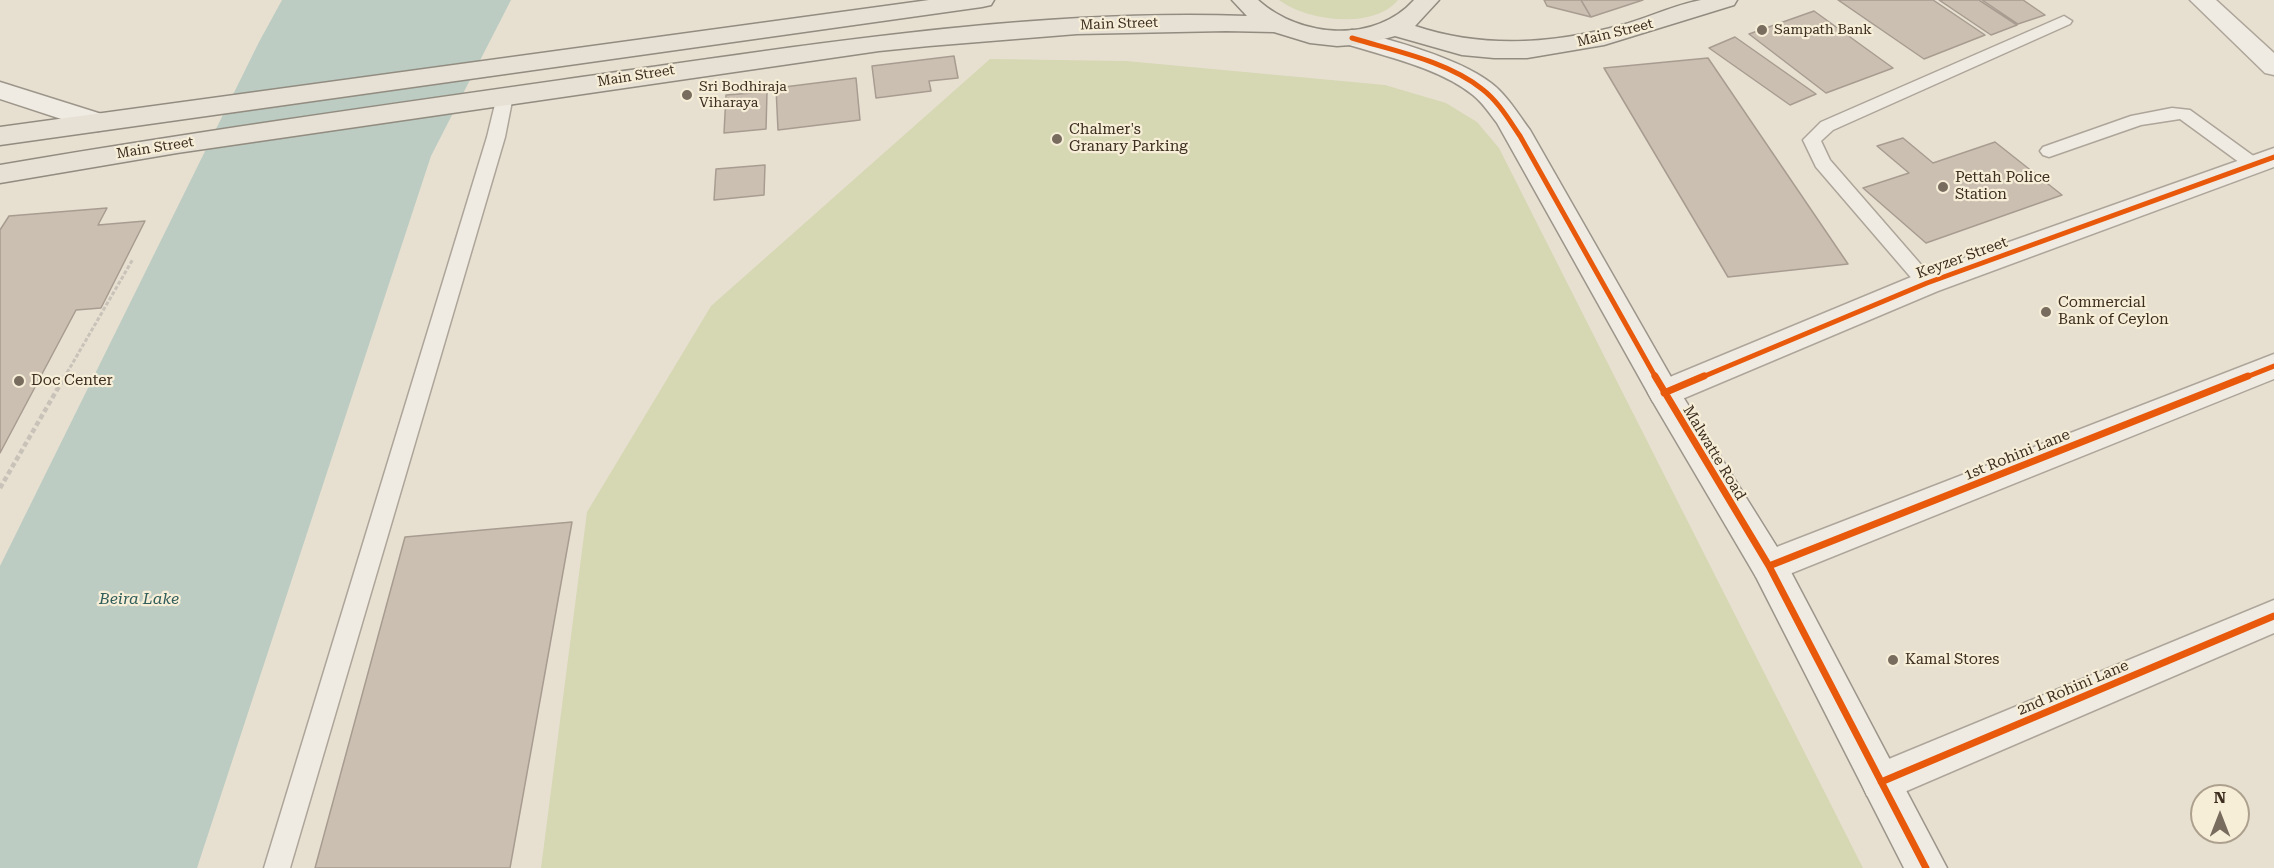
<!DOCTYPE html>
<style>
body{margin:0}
#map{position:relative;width:2274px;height:868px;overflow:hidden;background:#e7e0d1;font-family:"Roboto Serif",serif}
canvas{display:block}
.north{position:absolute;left:2190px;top:784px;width:60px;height:60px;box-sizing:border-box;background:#f7eed8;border:2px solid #ada18e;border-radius:50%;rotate:0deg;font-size:16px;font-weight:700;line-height:24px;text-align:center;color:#3d2e20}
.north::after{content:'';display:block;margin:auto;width:21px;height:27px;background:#786c5e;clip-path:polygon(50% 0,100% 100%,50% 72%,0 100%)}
</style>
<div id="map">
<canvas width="2274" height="868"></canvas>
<div class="north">N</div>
</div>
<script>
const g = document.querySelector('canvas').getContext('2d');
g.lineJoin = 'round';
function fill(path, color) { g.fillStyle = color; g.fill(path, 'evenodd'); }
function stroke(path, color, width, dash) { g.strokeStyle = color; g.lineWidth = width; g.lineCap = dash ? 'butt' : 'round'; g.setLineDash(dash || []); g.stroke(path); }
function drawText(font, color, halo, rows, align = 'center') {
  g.font = font + ' "Roboto Serif",serif'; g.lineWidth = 4.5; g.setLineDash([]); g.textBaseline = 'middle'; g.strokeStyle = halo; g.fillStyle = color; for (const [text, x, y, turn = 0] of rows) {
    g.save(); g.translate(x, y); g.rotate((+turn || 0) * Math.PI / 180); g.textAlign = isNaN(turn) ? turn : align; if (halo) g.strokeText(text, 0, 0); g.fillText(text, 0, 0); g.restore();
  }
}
fill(new Path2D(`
 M1279,0h119c-24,30 -92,21 -119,0z
 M990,59l136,2 259,24 61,18 31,19 22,26 364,720h-1322l46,-356 124,-206z`), '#d6d7b3');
fill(new Path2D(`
 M282,0h229l-80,156 -234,712h-197v-302l259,-524z`), '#bcccc2');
const building = new Path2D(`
 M1544,0h37l10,17 -44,-11z
 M1581,0h62l-52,17z
 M1838,0h95l52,35 -61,24z
 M1939,0h40l38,25 -26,10z
 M1982,0h41l22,15 -27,9z
 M1814,11l79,57 -67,25 -77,-59z
 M1735,37l81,57 -26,11 -81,-57z
 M954,56l4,22 -29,3 2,10 -55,7 -4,-32z
 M1708,58l140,206 -120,13 -124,-209z
 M856,78l4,42 -82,10 -2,-42z
 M767,92l-1,37 -42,4 2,-38z
 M1903,138l30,25 62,-21 67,53 -136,48 -63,-55 46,-15 -32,-27z
 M765,165l-1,30 -50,5 2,-31z
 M107,208l-9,17 47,-4 -44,87 -25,2 -76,143v-223l9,-14z
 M572,522l-62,346h-195l90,-331z`);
fill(building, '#cbbfb2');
stroke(building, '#a89c90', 1.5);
const lane = new Path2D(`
 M2064,16l8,5 -2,3 -237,106 -12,11 9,19 107,123 -3,5 -7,2 -7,-2 -104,-121 -13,-27 18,-18z
 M505,91l6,1 2,4 -8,41 -215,731h-26l223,-731 10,-41 2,-4z
 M2172,108l18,2 69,50 3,4 -3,4h-12l-67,-49 -39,6 -92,32 -6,-2 -3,-4 3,-4 88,-31z`);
const street = new Path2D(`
 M2190,0h26l58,53v22l-9,-2z
 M2274,148v19l-336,124 -263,111 -11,4 -11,-4 -5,-9 5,-9 263,-109z
 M2274,354v25l-492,198 -13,4 -13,-4 -5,-11 5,-11z
 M2274,600v33l-379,163 -14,5 -14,-5 -6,-14 6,-14z`);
const secondary = new Path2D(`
 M1352,30c40,10 107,28 139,53 16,12 27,31 39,47l145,254 107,171 165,313h-43l-148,-291 -103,-175 -156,-279c-7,-9 -14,-20 -24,-28 -33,-27 -89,-39 -130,-52l-4,-5 4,-5z
 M0,82l108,34 3,6 -3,6 -10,3 -98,-32z`);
const primary = new Path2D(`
 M929,0h65l-3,5 -9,2 -982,138v-18z
 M1232,0h26c42,38 117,44 156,0h25l-24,26c69,23 138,18 207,-1 26,-7 52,-20 79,-25 11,0 25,0 36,0l-3,5 -130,40 -77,13h-33l-32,-3 -67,-19 -30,8 -28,2 -27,-3 -36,-11 -48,-1 -149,3 -148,12 -50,5 -702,102 -177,30v-18c210,-36 421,-65 631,-95 205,-29 409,-61 616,-54z`);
stroke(lane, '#ada599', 3);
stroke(street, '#ada599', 3);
stroke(secondary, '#9c958a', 3);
stroke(primary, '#928b80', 3);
stroke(new Path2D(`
 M64,378l69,-119`), '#c8c2b9', 3, [4, 2]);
stroke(new Path2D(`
 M0,488l65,-112`), '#c8c2b9', 4.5, [5, 3]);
fill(lane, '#efebe3');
fill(street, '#efebe3');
fill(secondary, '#efebe3');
fill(primary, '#e6e1d4');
stroke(new Path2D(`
 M1352,38c42,13 95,23 130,51 16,12 27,31 38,47l136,242
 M1700,378l227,-95 347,-126
 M2244,378l30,-12`), '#e8590c', 5);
stroke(new Path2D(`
 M1655,376l114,190 157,302
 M1664,393l40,-17
 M1769,566l479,-190
 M1881,782l393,-166`), '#e8590c', 7);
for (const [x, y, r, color] of [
 [1762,30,6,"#786c5e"],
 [687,95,6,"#786c5e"],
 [1057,139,6,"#786c5e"],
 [1943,187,6,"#786c5e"],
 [2046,312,6,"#786c5e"],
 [19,381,6,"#786c5e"],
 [1893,660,6,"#786c5e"]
]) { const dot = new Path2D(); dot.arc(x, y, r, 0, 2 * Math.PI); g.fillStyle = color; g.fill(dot); stroke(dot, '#f7eed8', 2); }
drawText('14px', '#3d2e20', '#f7eed8', [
 ["Main Street",1119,24,-2],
 ["Main Street",1615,33,-14],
 ["Main Street",636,76,-9],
 ["Main Street",155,148,-9]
]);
drawText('14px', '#3d2e20', '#f7eed8', [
 ["Sampath Bank",1774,30],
 ["Sri Bodhiraja",699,87],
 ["Viharaya",699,103]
], 'left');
drawText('15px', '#3d2e20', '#f7eed8', [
 ["Chalmer's",1069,130],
 ["Granary Parking",1069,147],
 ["Pettah Police",1955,178],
 ["Station",1955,195],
 ["Commercial",2058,303],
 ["Bank of Ceylon",2058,320],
 ["Doc Center",31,381],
 ["Kamal Stores",1905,660]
], 'left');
drawText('15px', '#3d2e20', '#f7eed8', [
 ["Keyzer Street",1962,258,-20],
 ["Malwatte Road",1714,453,59],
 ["1st Rohini Lane",2017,455,-22],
 ["2nd Rohini Lane",2073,688,-23]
]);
drawText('italic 16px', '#2f5d5a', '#f7eed8', [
 ["Beira Lake",139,599]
]);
</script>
